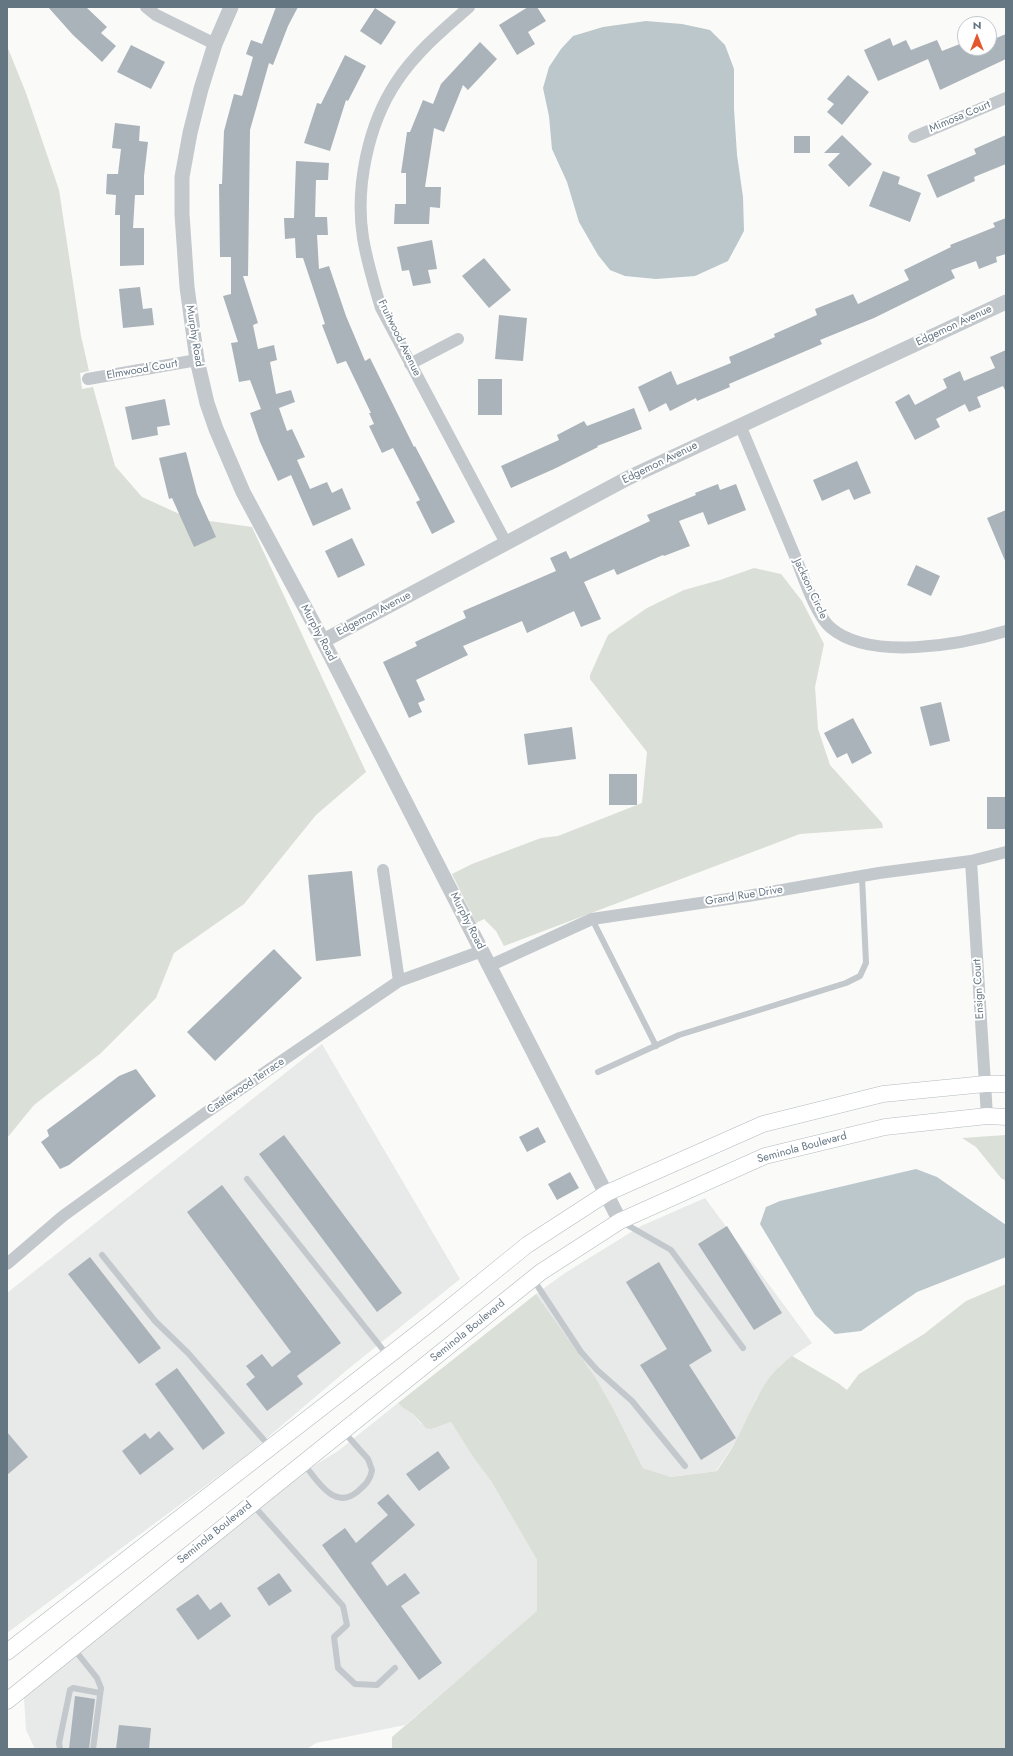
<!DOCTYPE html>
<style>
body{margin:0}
#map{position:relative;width:1013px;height:1756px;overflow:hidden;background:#fafaf8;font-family:Jost,sans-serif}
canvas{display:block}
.frame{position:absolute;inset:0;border:8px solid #657683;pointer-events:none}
.north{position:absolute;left:957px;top:16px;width:40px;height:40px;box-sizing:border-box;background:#fff;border:1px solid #c1c8cd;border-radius:50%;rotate:0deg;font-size:11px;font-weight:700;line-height:16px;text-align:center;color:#657683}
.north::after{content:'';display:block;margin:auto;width:14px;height:18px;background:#e4572e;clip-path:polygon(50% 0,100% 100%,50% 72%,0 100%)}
</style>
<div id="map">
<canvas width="1013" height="1756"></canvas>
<div class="frame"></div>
<div class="north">N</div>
</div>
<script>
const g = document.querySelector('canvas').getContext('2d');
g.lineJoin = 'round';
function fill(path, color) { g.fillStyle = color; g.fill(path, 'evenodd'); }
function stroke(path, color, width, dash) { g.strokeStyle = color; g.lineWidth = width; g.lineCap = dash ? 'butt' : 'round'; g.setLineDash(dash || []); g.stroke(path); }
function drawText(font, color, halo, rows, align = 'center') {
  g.font = font + ' Jost,sans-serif'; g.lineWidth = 4; g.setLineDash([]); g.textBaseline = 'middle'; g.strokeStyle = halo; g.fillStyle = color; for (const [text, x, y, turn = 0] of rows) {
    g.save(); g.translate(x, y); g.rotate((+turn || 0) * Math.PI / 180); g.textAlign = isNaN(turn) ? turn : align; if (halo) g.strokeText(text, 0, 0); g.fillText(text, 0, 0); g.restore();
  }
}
fill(new Path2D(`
 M322,1044l138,235 -113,91 -100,85 -240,178v-340z
 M705,1198l107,145 -32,22 -24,33 -18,40 -22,33 -45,6 -28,-9 -27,-54 -80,-120 29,-21 76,-47z
 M398,1403l5,5 10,6 7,9 12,6 19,-7 22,35 18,24 46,79v52l-132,113 -89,18 -9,6h-272l-9,-19 -2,-32 232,-188 59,-45 23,-14z`), '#e8e9e9');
fill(new Path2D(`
 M7,46l19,47 33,97 22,146 8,35 -9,2 2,16 11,-2 22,79 27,31 46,21 64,9 114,245 -50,43 -72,89 -70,49 -18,45 -55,55 -67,52 -27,33z
 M754,568l27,6 21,27 22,43 -9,43 3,42 12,36 52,58 1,5 -83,6 -296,112 -8,-15 -12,-12 -8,4 -24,-49 20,-10 69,-26 17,-2 84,-33 5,-51 -57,-73v-4l18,-40 39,-27 37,-18 36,-10z
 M1006,1135v46l-5,-3 -25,-31 -14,-9z
 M1006,1284v465h-614v-12l145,-126v-51l-46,-79 -18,-24 -22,-35 -19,7 -6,-1 -13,-14 -10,-6 -5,-5 138,-109 59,83 21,37 27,54 28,9 46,-6c7,-11 15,-22 21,-34 15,-30 25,-61 54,-81l46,27 9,7 12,-16 65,-40 42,-33z`), '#dadfd7');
fill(new Path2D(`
 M646,21l36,3 28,6 15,15 9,24v40l3,46 6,42 1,34 -16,30 -33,15 -39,3 -31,-3 -15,-6 -12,-15 -19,-33 -12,-40 -15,-33 -3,-33 -6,-28 6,-21 12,-18 12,-13 30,-9z
 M916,1169l21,8 69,48v32l-89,35 -56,39 -26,3 -20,-19 -55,-91 6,-17 14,-6z`), '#bbc7cb');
fill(new Path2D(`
 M48,7h38l21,20 -6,6 15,13 -14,16 -29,-27z
 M276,7h22l-10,19 -15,39 -4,-2 -19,67 -2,146h-5l15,47 -5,2 5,24 16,-4 3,15 -7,2 6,32 15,-4 4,12 -16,6 8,23 5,-2 13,28 -8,3 13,29 17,-7 5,11 10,-5 9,21 -38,17 -22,-51 -13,6 -18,-39 -10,-29 11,-4 -11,-29 -11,2 -8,-39 7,-1 -15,-46 8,-2v-37h-11l-1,-73h3l2,-53 10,-37 8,2 11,-39 -7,-3 5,-14 11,4z
 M528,7h9l9,14 -18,11 7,12 -18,11 -18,-30z
 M375,8l21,14 -15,23 -21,-14z
 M1006,34v25l-66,31 -12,-31 -50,22 -14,-31 26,-12 3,8 13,-6 5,10 26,-10 5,11 23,-9v6h24v-7z
 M480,42l17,17 -29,31 -5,-5 -19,47 -10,-4 -9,59h16l-1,21 -10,-1 -1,17h-35l1,-20h11v-31h-5l6,-41h3l13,-32 10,4 8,-20z
 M131,45l34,17 -14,27 -34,-17z
 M345,55l21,11 -18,35 -2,-1 -16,51 -26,-8 13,-40 4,1z
 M848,75l21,17 -27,33 -15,-13 7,-8 -7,-5z
 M115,123l25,3 -1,15 9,1 -4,34v19h-9l-2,33h11v37l-24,1v-51h-5l1,-20 -10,-1 1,-20h11l3,-25 -9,-1z
 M842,135l30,29 -23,23 -21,-22 12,-12h-16z
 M1006,135v29l-32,13 1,4 -38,17 -10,-23 49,-21 -2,-5z
 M794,136h16v17h-16z
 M296,161l33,2 -1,17h-12l-1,37h12l1,18h-11l2,34 10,-3 17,50 19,45 5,-3 44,89 1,-1 40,76 -23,12 -16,-32 4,-2 -27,-52 -11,5 -13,-27 5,-2 -5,-11h2l-25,-52 -9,3 -15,-39 3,-1 -22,-66h-7l-1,-20 -10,1 -1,-21h10z
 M883,171l17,6 -2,7 23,9 -11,29 -41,-16z
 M1006,218v36l-10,3 1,5 -18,7 -3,-8 -25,9 4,8 -81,40 -54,22 2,4 -93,40 1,3 -33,14 -1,-3 -26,13 -4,-8 -17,9 -11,-25 33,-16 6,14 54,-22 -2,-6 46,-20 -1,-3 43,-19 -2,-6 38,-15 5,10 51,-24 -5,-10 47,-23 -1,-2 45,-18 -2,-4z
 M432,240l5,29 -9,1 3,13 -18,3 -4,-16 -7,1 -5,-24z
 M484,258l27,32 -22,18 -27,-32z
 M140,287l3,22 9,-1 2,17 -31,3 -4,-39z
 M499,315l28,3 -4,43 -28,-2z
 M1006,350v42l-3,-6 -26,11 4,10 -12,5 -4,-8 -29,15 4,8 -25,13 -20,-38 14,-8 6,11 32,-17 -4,-9 17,-8 4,10 31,-13 -5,-11z
 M478,379h24v36h-24z
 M165,399l5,26 -13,2 1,8 -26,5 -7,-33z
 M634,408l8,21 -45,17 1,1 -44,22 -43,19 -10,-22 58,-26 -2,-5 27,-14 3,5z
 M186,452l11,42 19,43 -22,10 -22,-49 -3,1 -10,-41z
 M857,461l14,32 -17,7 -5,-11 -27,12 -9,-21z
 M718,484l2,6 16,-6 10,26 -38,15 -5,-13 -24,9 11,25 -26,10 -1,-1 -46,20 -3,-6 -30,13 17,37 -20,8 -7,-16 -47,22 -5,-12 -59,25 5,9 -52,25 9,20 -7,3 4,9 -13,6 -26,-56 34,-16 -2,-4 51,-24 -3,-7 93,-40 -6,-13 16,-7 4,8 80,-38 -3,-6 49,-20 -1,-2z
 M1006,510v53l-19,-45z
 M352,538l13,27 -27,13 -13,-27z
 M916,565l24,11 -9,20 -24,-11z
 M941,702l9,39 -20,5 -10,-39z
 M853,718l19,35 -20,11 -5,-11 -10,5 -13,-25z
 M572,727l4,32 -48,6 -4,-31z
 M609,774h28v31h-28z
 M987,797h19v32h-19z
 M352,871l9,85 -45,5 -8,-86z
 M274,949l28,29 -87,83 -28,-29z
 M136,1069l20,27 -87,69 -9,4 -19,-27 8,-6 -2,-6 23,-17 49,-37z
 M538,1127l8,15 -19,10 -8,-15z
 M284,1135l118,158 -25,19 -118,-158z
 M570,1172l9,16 -22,12 -9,-16z
 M222,1185l119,158 -44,33 6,8 -36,27 -21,-27 9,-7 -9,-11 16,-12 10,13 19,-15 -104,-140z
 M727,1226l55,87 -28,17 -56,-86z
 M90,1257l71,91 -22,16 -71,-90z
 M659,1262l53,89 -23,14 47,73 -35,22 -61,-95 27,-16 -41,-67z
 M177,1368l48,65 -22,17 -48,-66z
 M159,1431l15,18 -34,26 -18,-24 23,-18 5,6z
 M7,1432l21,25 -21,18z
 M438,1451l12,17 -31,23 -13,-17z
 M388,1494l27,31 -44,38 16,23 18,-13 15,20 -19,13 41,57 -23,17 -97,-135 23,-17 11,15 32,-28 -11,-12z
 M279,1573l13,18 -23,15 -12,-18z
 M198,1594l12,16 11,-8 10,14 -33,24 -22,-31z
 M75,1696l20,3 -6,50h-20z
 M119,1725l32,3 -2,21h-33z`), '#aab3b9');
const secondary = new Path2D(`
 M7,1652l425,-330 95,-77 80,-52 156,-69 120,-30 102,-10h21
 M7,1701l534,-429 79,-51 145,-65 120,-29 102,-11 19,1`);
stroke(secondary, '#b3babf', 17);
stroke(new Path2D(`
 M592,919l64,127
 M598,1072l81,-37 167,-52 14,-7 6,-13 -4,-86
 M247,1179l141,177
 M622,1222l49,28 72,98
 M102,1255l53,66 33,32 82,94
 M533,1279l48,73 16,18 35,31 53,65
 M304,1464c12,15 30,47 53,28 8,-7 13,-11 15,-22l-4,-11 -24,-27
 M253,1505l90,101 4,19 -13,12 4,31 17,16 22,1 18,-17
 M74,1649l23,29 4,10 -8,61
 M60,1749l-1,-6 11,-53 3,-2 27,5`), '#c3c8cc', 6);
stroke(new Path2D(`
 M146,7l10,8 59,29
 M469,7c-25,22 -53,45 -72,74 -29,43 -42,106 -34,157 4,24 11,47 18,70l125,235
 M914,137l92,-39
 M410,364l48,-25
 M88,379l109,-19
 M740,425c19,45 38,91 57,136 7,18 20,56 34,67 39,33 129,17 175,3
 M971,861l16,255
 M489,966l103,-47 156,-23 131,-23 92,-12 35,-9
 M399,981l83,-30
 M7,1264l56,-48 141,-102 195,-133 -16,-111`), '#c3c8cc', 12);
stroke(new Path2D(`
 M231,7l-16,37 -14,45 -11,44 -8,44v37l5,73 10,73 10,43 9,26 27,63 80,149 297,580
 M323,641l305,-163 378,-176`), '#c3c8cc', 15);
stroke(secondary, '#fff', 16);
drawText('11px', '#657683', '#fff', [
 ["Mimosa Court",960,117,-23],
 ["Edgemon Avenue",954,326,-25],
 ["Murphy Road",194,336,81],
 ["Fruitwood Avenue",399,338,64],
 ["Elmwood Court",142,370,-10],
 ["Edgemon Avenue",660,463,-26],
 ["Jackson Circle",810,589,65],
 ["Edgemon Avenue",374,614,-28],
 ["Murphy Road",318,633,62],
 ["Grand Rue Drive",744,896,-9],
 ["Murphy Road",467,921,63],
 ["Ensign Court",979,989,-93],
 ["Castlewood Terrace",246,1086,-34],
 ["Seminola Boulevard",802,1148,-15],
 ["Seminola Boulevard",468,1331,-39],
 ["Seminola Boulevard",215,1533,-39]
]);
</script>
